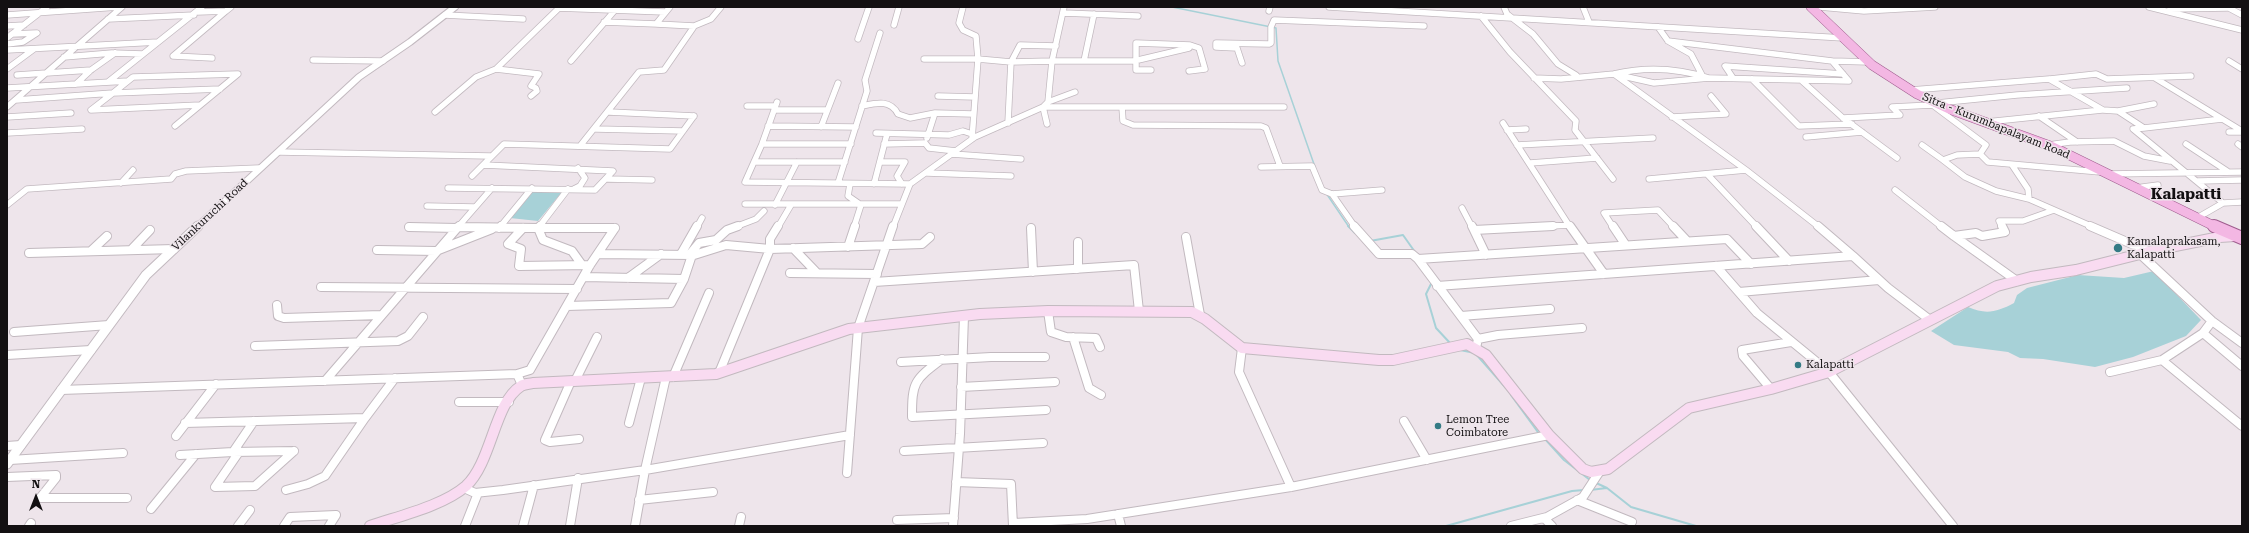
<!DOCTYPE html>
<style>
body{margin:0}
#map{position:relative;width:2249px;height:533px;overflow:hidden;background:#eee5eb;font-family:"Roboto Serif",serif}
canvas{display:block}
.frame{position:absolute;inset:0;border:8px solid #131012;pointer-events:none}
.north{position:absolute;left:16px;top:477px;width:40px;height:40px;-webkit-text-stroke:3px #eee5eb;paint-order:stroke;rotate:0deg;font-size:11px;font-weight:700;line-height:16px;text-align:center;color:#131012}
.north::after{content:'';display:block;margin:auto;width:14px;height:18px;background:#131012;clip-path:polygon(50% 0,100% 100%,50% 72%,0 100%)}
</style>
<div id="map">
<canvas width="2249" height="533"></canvas>
<div class="frame"></div>
<div class="north">N</div>
</div>
<script>
const g = document.querySelector('canvas').getContext('2d');
g.lineJoin = 'round';
function fill(path, color) { g.fillStyle = color; g.fill(path, 'evenodd'); }
function stroke(path, color, width, dash) { g.strokeStyle = color; g.lineWidth = width; g.lineCap = dash ? 'butt' : 'round'; g.setLineDash(dash || []); g.stroke(path); }
function drawText(font, color, halo, rows, align = 'center') {
  g.font = font + ' "Roboto Serif",serif'; g.lineWidth = 3; g.setLineDash([]); g.textBaseline = 'middle'; g.strokeStyle = halo; g.fillStyle = color; for (const [text, x, y, turn = 0] of rows) {
    g.save(); g.translate(x, y); g.rotate((+turn || 0) * Math.PI / 180); g.textAlign = isNaN(turn) ? turn : align; if (halo) g.strokeText(text, 0, 0); g.fillText(text, 0, 0); g.restore();
  }
}
fill(new Path2D(`
 M533,191l29,1 -24,29 -28,-3z
 M2154,271l47,49 -15,16 -53,21 -38,10 -52,-8 -23,-1 -12,-6 -54,-7 -23,-14 37,-24c18,8 29,5 46,-4l3,-8 10,-7 51,-13 46,3z`), '#a7d1d7');
stroke(new Path2D(`
 M1172,7l104,21 2,33 37,106
 M1326,193l23,34`), '#a7d1d7', 1.5);
stroke(new Path2D(`
 M1348,226l7,7
 M1370,241l33,-6 12,17
 M1432,282l-6,12 10,34 14,15
 M1460,350l15,3 31,35
 M1511,395l29,40
 M1545,439l19,21 26,20
 M1594,482l13,6
 M1590,490l17,-2 24,19 65,19
 M1446,526l126,-35 12,-1`), '#a7d1d7', 2);
const minorFar1 = new Path2D(`
 M963,7l-4,16 4,7 13,6 2,23 33,3 9,-17 36,1
 M1329,7l514,31
 M1504,7l3,7 26,20 25,30 18,11
 M1583,7l6,15
 M1820,7l44,4 71,-4
 M2149,7l93,23
 M2227,7l15,8
 M558,8l107,4
 M2170,9l58,-1
 M1269,11l1,-4
 M198,12l28,-1 5,-4
 M1064,13l74,3
 M7,15l111,-8
 M445,15l78,4
 M1481,16l29,36 66,69 -1,9 38,49
 M108,19l86,-4
 M604,22l53,2
 M894,25l5,-18
 M7,26l17,-1
 M694,26l17,-7 10,-12
 M1658,27l10,14 23,13 11,21
 M7,38l40,-31
 M858,39l11,-32
 M1668,41l164,20
 M7,44l16,-2 14,-9 -25,1
 M7,50l151,-8
 M64,57l48,-4 31,1
 M212,58l-39,-2 53,-45
 M924,59h54l-6,80
 M313,60l70,1
 M571,61l45,-52
 M1084,61h50l55,-13
 M2229,61l13,8
 M1242,63l-5,-15 -21,-1v-4l53,1 2,-1v-16l3,-7 150,6
 M7,69l27,-20
 M496,69l64,-62
 M1151,70h-15v-27l54,2 9,3 6,21 -16,2
 M17,75l74,-5
 M1534,78l27,1 53,-5 40,9 55,-5 140,3 -17,-20 37,1
 M1709,78c-32,-10 -62,-12 -95,-4l132,96
 M1733,78l-8,-12 118,8
 M2155,78l87,53
 M1752,79l47,47 53,-2
 M2050,79l46,-5 11,5 84,-3
 M128,81l-15,12 107,-4
 M1802,81l41,37 54,40
 M108,82l94,-75
 M76,84l15,-14 24,-17
 M7,88l121,-7 5,-4 105,-3 -63,52
 M1911,90l138,-11 54,31 15,1 26,17 -11,1 90,74 -26,15
 M113,93l-22,17 109,-5
 M938,96l37,1
 M16,100l97,-7
 M777,102l-15,42 -17,38 165,2
 M1048,102l27,-10
 M1930,103l56,42 -6,9 -23,1 -14,5 22,17 31,14 33,8 64,28
 M1937,103l80,-8 110,-7
 M747,106h28
 M862,106c14,-3 28,-7 36,8l12,4 25,-5 38,1
 M7,107l115,-100
 M1122,107l1,14 10,4 128,1 5,2 14,38
 M774,110h53
 M2118,111l36,-7
 M435,112l41,-35 20,-8 43,5 -8,12 5,2 1,3 -6,5
 M609,112l85,4
 M2039,116l38,26
 M7,117l64,-4
 M1672,117l54,-3 -15,-18
 M1843,118l57,-3 -8,-8 40,-2
 M1986,122l116,-12
 M1008,123l3,-61 41,-1 12,-54
 M1503,123l67,104
 M1047,124l-4,-17 5,-5 4,-41h32l10,-47
 M768,126l88,1
 M821,127l17,-44
 M2144,128l78,-9
 M596,129l87,2
 M1507,130l19,-1
 M2229,132h13
 M7,133l75,-4
 M876,133l73,2 14,-4 9,3
 M1806,137l56,-5
 M927,138l8,-25
 M762,144h89
 M884,144l41,-1 4,5 27,3
 M2186,144l41,27
 M2238,144l4,3
 M1517,145l136,-7
 M1922,145l21,15
 M2048,145l22,-3 44,-1 30,15 26,5
 M580,146l59,-74 25,-2 29,-42 1,-2 -38,-2 14,-17
 M279,152l211,4
 M952,154l69,5
 M1980,154l8,8 112,10
 M754,162h91
 M880,162h25l-8,14 5,8
 M1530,163l67,-5
 M2012,165l16,24 1,10
 M1261,167l51,-1 10,24 10,4 50,-4
 M927,173l84,3
 M1707,174l50,53
 M2108,174l134,-2
 M472,176l32,-32 166,5 24,-33
 M607,179l45,1
 M1649,179l97,-9 73,57
 M2198,181l44,-1
 M121,183l12,-13
 M838,183l29,-92 -2,-11 15,-47
 M850,184l-2,12 13,9 -7,22
 M874,184l13,-50
 M448,188l147,2 18,-19 -129,-6
 M2135,188l23,-3
 M574,189l6,-3 5,-8 -7,-10
 M1895,190l47,37
 M1332,194l23,33
 M2223,203l19,-1
 M745,204h157
 M7,205l20,-16 144,-10 4,-5 11,-3 73,-3
 M775,205l22,-43
 M427,206l47,1
 M1462,208l10,19
 M458,227l34,-39
 M500,227l32,-39
 M539,227l29,-38
 M697,227l5,-9
 M735,227l21,-8 8,-8
 M778,227l13,-22
 M893,227l17,-43 65,-47 68,-30h241
 M1534,227l35,-2
 M1613,227l-9,-14 54,-3 16,17
 M2002,227l-3,-6h24l31,-11`);
const minor = new Path2D(`
 M1354,226l25,28h33l6,5 60,80 -2,9
 M1472,226l2,4
 M1570,226l34,48
 M1613,226l12,18
 M1673,226l14,15
 M1756,226l33,35
 M1818,226l35,30
 M1941,226l13,10
 M2002,226l3,6 -23,4 -6,-3 -22,3 63,45
 M2090,226l58,25
 M409,227l48,1
 M458,227l80,1 2,-2
 M499,228l2,-2
 M523,228l-15,16 13,5 -2,17 71,-1
 M538,228l5,12 29,11 10,14
 M539,228h76
 M1031,228l2,44
 M1186,237l14,78
 M1078,242v27
 M848,247l7,-21
 M793,248l24,25
 M131,250l19,-20
 M377,250l59,1 56,-22
 M91,251l16,-15
 M29,253l145,-4
 M2139,253l73,68 30,22
 M681,254l16,-28
 M690,254l9,-11 17,-3 11,-10 11,-4
 M1486,255l-12,-25 79,-4
 M691,256l35,-11 44,4 152,-5 8,-7
 M1418,259l309,-20 24,25
 M1716,266l41,47 72,59 124,154
 M790,273l87,1
 M584,277l100,2
 M628,278l33,-24
 M874,282l260,-17 5,46
 M1437,286l416,-30 35,32 42,32
 M321,287l256,2
 M1739,292l140,-12
 M277,305l1,11 6,2 97,-3
 M567,306l104,-3 13,-24 8,-24 -94,-1
 M1048,311l3,21 15,5 30,1 4,9
 M1461,316l89,-7
 M14,332l95,-7
 M2203,333l39,33
 M1073,337l16,51 12,7
 M1478,339l20,-4 84,-7
 M255,346l143,-5 10,-5 15,-19
 M1242,348l-3,24 52,115
 M7,355l84,-5
 M942,359c-28,21 -30,23 -30,58l134,-7
 M2162,360l80,66
 M901,362l90,-5h54
 M2110,372l52,-12 41,-27 9,-12
 M719,373l51,-124v-10l8,-13
 M517,374l13,-4 60,-105 25,-37
 M673,377l36,-84
 M325,381l134,-155
 M571,381l-26,59 5,2 29,-3
 M575,381l22,-44
 M961,387l94,-5
 M1771,389l-28,-33 -1,-6 49,-8
 M61,390l456,-16 5,11
 M459,402h50
 M254,421l-21,31 61,-1
 M1404,421l23,39
 M185,423l180,-5 30,-40
 M629,423l12,-45
 M176,436l40,-52
 M7,446l14,-1
 M904,451l139,-8
 M239,452l-24,35 40,-1 39,-35
 M180,455l53,-3
 M10,460l113,-7
 M847,473l11,-145 35,-102
 M7,477l49,-2v3l-16,20h87
 M956,482l55,2 2,42
 M464,488l11,5 28,-3 142,-20 205,-35
 M286,490l22,-6 17,-8 40,-58
 M639,500l74,-8
 M1577,500l55,22
 M151,509l45,-55
 M1118,514l3,12
 M1544,518l8,8
 M897,520l57,-2
 M1014,523l73,-4 204,-32 258,-52
 M29,526l2,-3
 M238,526l12,-16
 M284,526l6,-9 46,-2 -7,11
 M465,526l13,-33
 M523,526l11,-41
 M570,526l8,-48
 M635,526l10,-56 21,-93
 M739,526l2,-9
 M953,526l7,-92 4,-118
 M1511,526l36,-9 36,-20 17,-26`);
const tertiaryFar1 = new Path2D(`
 M197,227l162,-150 51,-35 45,-35`);
const tertiary = new Path2D(`
 M7,464l139,-189 52,-49`);
const secondary = new Path2D(`
 M370,526c29,-10 73,-20 96,-40 26,-24 28,-83 55,-100 3,-2 8,-2 12,-3l183,-9 133,-45 131,-15 68,-3 144,1 13,7 37,29 137,12h14l74,-16 19,11 63,80 34,34 8,3 17,-3 81,-61 82,-19 58,-17 168,-86 34,-9 45,-7 84,-21 60,-12 15,-1`);
const primaryFar1 = new Path2D(`
 M1811,7l61,58 45,29 32,15 104,38 163,80`);
const primary = new Path2D(`
 M2214,226l28,12`);
stroke(minorFar1, '#c2b9bf', 7);
stroke(minor, '#c2b9bf', 10);
stroke(tertiaryFar1, '#c2b9bf', 8);
stroke(tertiary, '#c2b9bf', 11);
stroke(secondary, '#c2b9bf', 12);
stroke(primaryFar1, '#9f5d8e', 10);
stroke(primary, '#9f5d8e', 14);
stroke(minorFar1, '#fff', 5.5);
stroke(minor, '#fff', 8);
stroke(tertiaryFar1, '#fff', 6);
stroke(tertiary, '#fff', 9);
stroke(secondary, '#f9dbf1', 10);
stroke(primaryFar1, '#f3b7e3', 9);
stroke(primary, '#f3b7e3', 12);
for (const [x, y, r, color] of [
 [2118,248,5,"#347b85"],
 [1798,365,4,"#347b85"],
 [1438,426,4,"#347b85"]
]) { const dot = new Path2D(); dot.arc(x, y, r, 0, 2 * Math.PI); g.fillStyle = color; g.fill(dot); stroke(dot, '#eee5eb', 1.5); }
drawText('11px', '#131012', '#eee5eb', [
 ["Sitra - Kurumbapalayam Road",1996,126,22],
 ["Vilankuruchi Road",210,215,-43]
]);
drawText('11px', '#131012', '#eee5eb', [
 ["Kamalaprakasam,",2127,242],
 ["Kalapatti",2127,255],
 ["Kalapatti",1806,365],
 ["Lemon Tree",1446,420],
 ["Coimbatore",1446,433]
], 'left');
drawText('bold 15px', '#131012', '#eee5eb', [
 ["Kalapatti",2186,195]
]);
</script>
